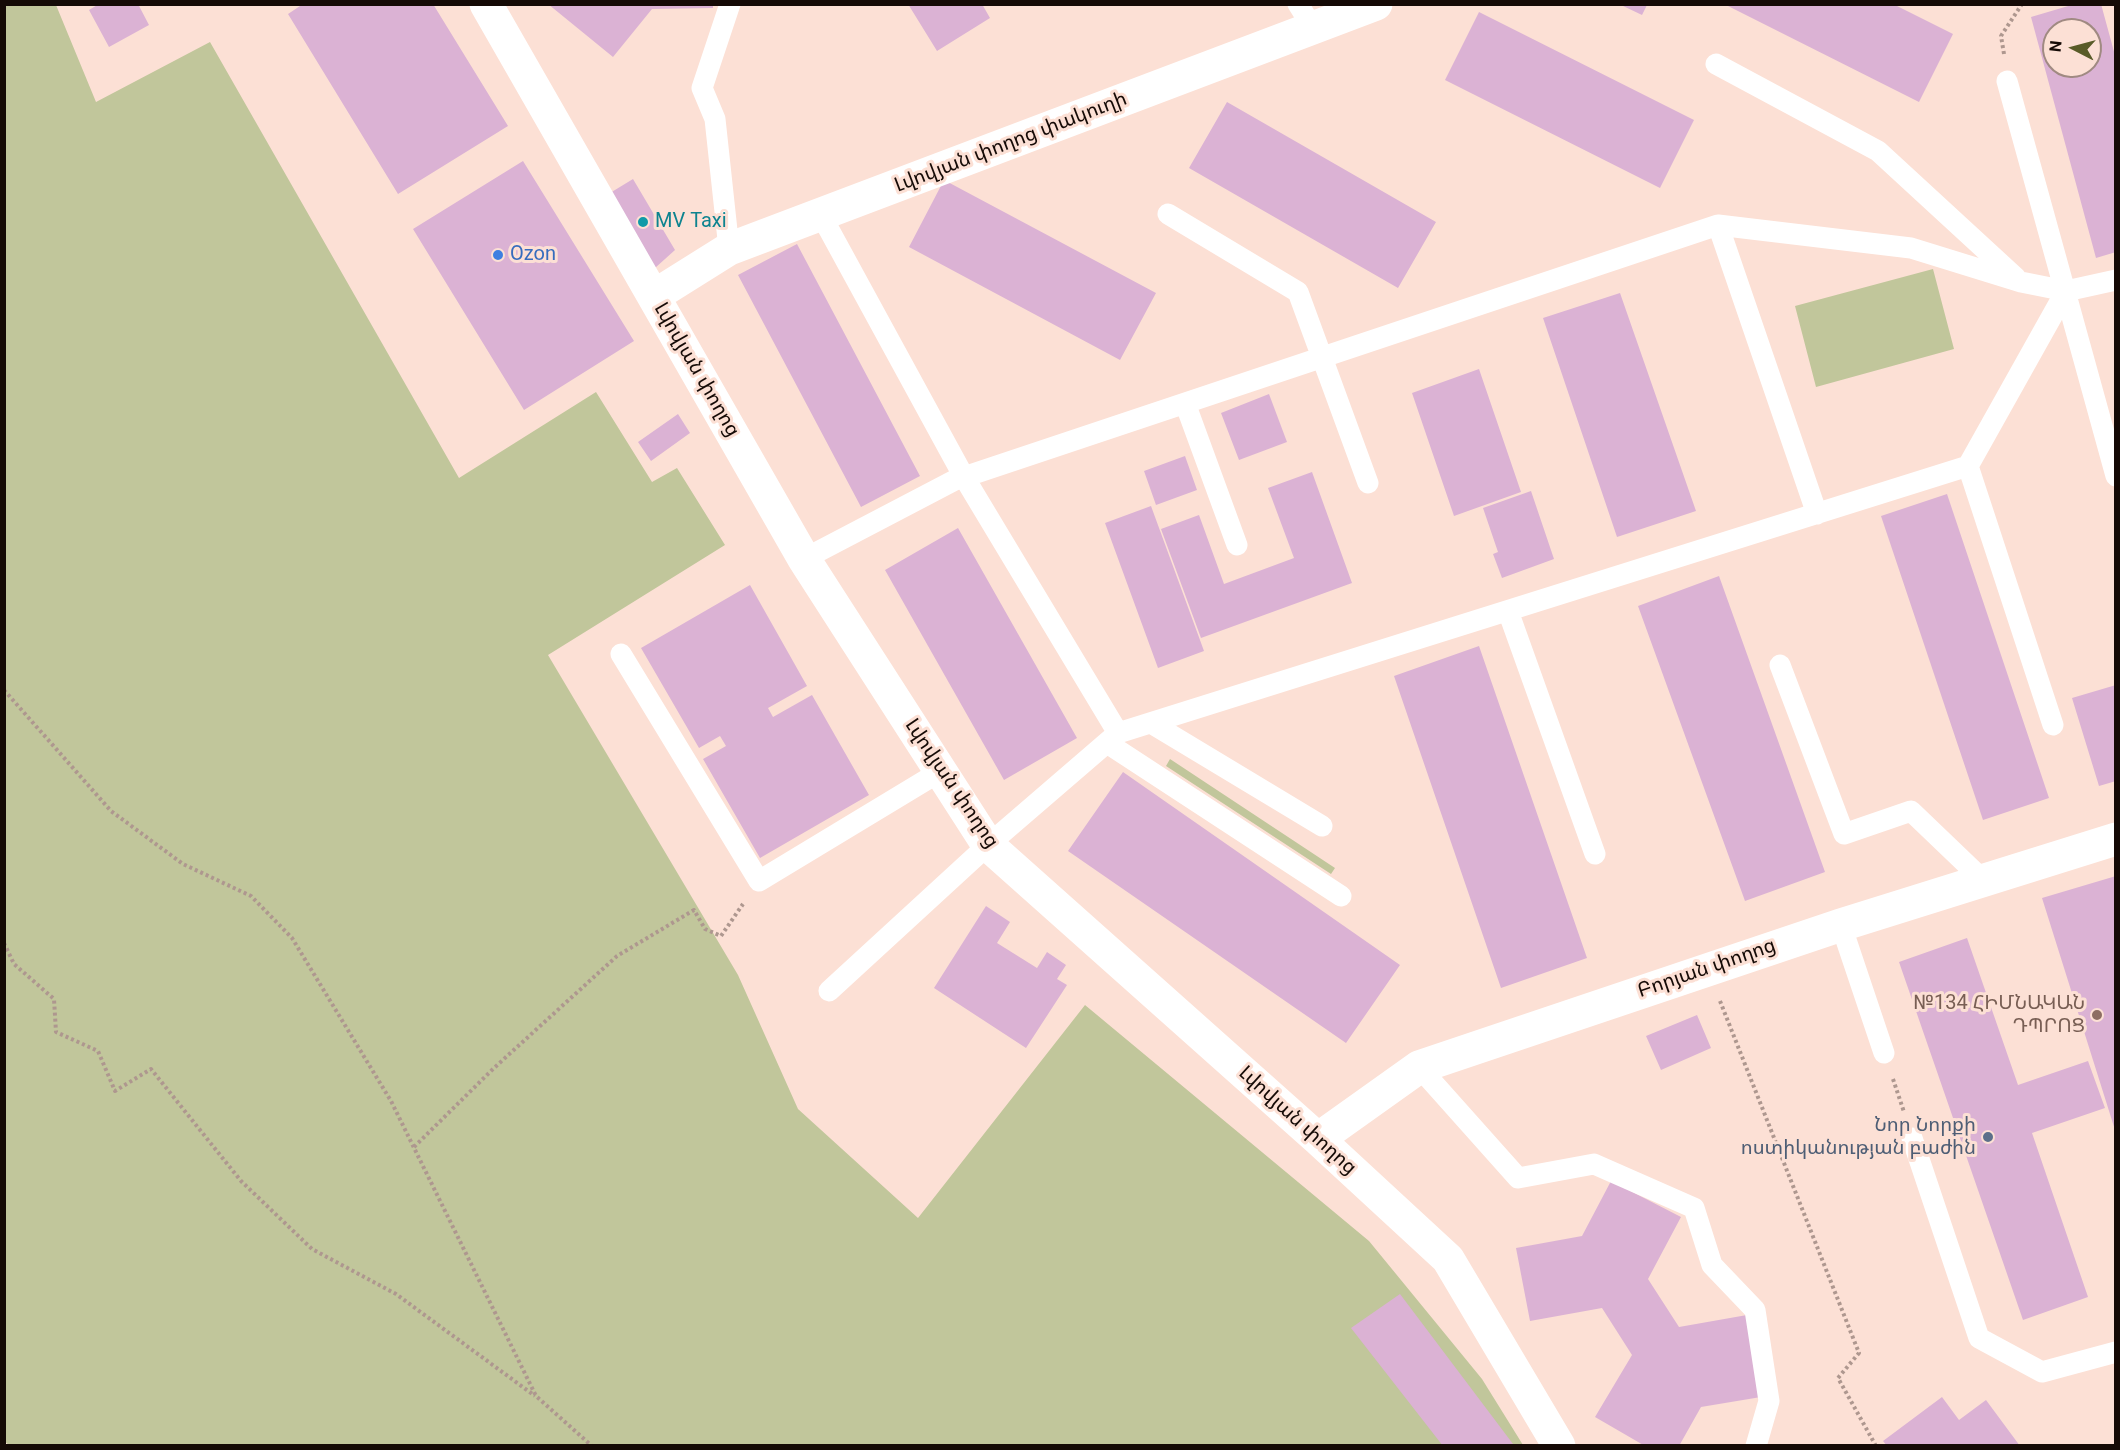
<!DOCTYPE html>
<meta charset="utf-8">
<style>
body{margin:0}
#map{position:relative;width:2120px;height:1450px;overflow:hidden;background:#fce0d5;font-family:Roboto,sans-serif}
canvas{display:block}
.frame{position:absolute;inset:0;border:6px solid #150a06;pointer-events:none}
.north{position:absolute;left:2042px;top:18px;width:60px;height:60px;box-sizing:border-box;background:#fce0d5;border:2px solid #a08a82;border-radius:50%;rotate:276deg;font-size:16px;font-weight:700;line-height:24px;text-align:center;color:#150a06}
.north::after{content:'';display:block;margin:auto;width:21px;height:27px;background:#595b28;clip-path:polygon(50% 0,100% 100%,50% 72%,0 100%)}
</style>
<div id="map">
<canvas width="2120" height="1450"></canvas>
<div class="frame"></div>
<div class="north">N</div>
</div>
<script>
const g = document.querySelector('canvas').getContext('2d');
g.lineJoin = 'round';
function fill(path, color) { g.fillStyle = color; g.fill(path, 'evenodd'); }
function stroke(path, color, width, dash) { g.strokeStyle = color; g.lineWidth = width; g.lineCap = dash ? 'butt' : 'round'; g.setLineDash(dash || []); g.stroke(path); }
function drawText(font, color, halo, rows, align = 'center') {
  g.font = font + ' Roboto,"Noto Sans Armenian",sans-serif'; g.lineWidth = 6; g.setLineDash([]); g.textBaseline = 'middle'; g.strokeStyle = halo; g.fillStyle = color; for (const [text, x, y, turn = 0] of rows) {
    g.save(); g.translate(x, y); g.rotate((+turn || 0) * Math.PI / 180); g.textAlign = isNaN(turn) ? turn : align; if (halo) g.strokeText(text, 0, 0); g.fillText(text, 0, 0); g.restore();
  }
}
fill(new Path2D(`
 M4,5h52l40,97 114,-60 249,436 137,-86 56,90 25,-14 48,77 -177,110 190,320 60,134 120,109 167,-213 284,236 113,138 41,66h-1514l-5,-4z
 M1933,269l21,80 -138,38 -21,-81z
 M1170,759l165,109 -4,6 -165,-108z`), '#c1c69b');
fill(new Path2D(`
 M99,4h39l11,21 -40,22 -20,-37z
 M303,4h130l75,122 -110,68 -110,-180z
 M548,4h165v4l-61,1 -39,48z
 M908,4h74l8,14 -53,33z
 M1724,4h169l60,30 -34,68z
 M2075,4h26l15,55v193l-20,6 -65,-241zM2054,30h36v36h-36z
 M1621,5h26l-5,10z
 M1479,12l215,108 -34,68 -215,-108z
 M1227,102l209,120 -38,66 -209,-120z
 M523,161l111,180 -110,69 -111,-181z
 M633,179l42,71 -20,18 -45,-75z
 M944,180l212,113 -36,67 -211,-113z
 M797,244l123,232 -59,31 -123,-232z
 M1620,293l76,218 -79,26 -74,-219z
 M1479,369l42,123 -67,24 -42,-123z
 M1269,394l18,48 -48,18 -18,-47z
 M678,414l12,19 -39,28 -13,-19z
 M1185,456l12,34 -41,15 -12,-34z
 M1312,472l40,111 -151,55 -40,-109 38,-14 25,69 70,-26 -26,-70z
 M1531,491l23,68 -52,19 -9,-24 5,-2 -15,-44z
 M1947,494l102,304 -66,22 -102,-304z
 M1151,506l53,145 -46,17 -53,-145z
 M958,528l119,210 -73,42 -119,-210z
 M1719,576l106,296 -80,29 -107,-295z
 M750,585l57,101 -39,22 5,9 39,-22 57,100 -109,63 -57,-99 23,-13 -6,-10 -21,12 -58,-100z
 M1479,646l108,312 -86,30 -107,-312z
 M2116,685v96l-17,5 -27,-88z
 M1123,772l277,193 -54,78 -278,-192z
 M2116,876v254h-1l-73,-232z
 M986,906l24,16 -13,21 40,25 10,-16 19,13 -9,14 10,6 -41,63 -92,-60z
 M1967,938l51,147 70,-24 17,47 -73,25 56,164 -65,23 -124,-358z
 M1697,1015l14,33 -50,22 -15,-34z
 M1611,1181l70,36 -33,62 31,48 68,-12 14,82 -60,10 -22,39h-34l-50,-29 37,-62 -30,-47 -72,13 -14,-73 66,-12z
 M1400,1294l113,150 -70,2 -92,-118z
 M1942,1397l17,23 27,-20 34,46h-133l-4,-5z`), '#dbb2d4');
stroke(new Path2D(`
 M2004,54l-3,-18 21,-32
 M4,690l107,121 72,53 68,32 41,42 99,163 145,295 56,50
 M4,943l10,21 40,35 2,33 42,19 17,40 36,-22 90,112 71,68 84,45 139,102
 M1720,1001l139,352 -21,25 38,68
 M1893,1079l11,33
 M414,1147l80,-79 123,-112 77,-46 11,19 16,7 22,-32`), '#ae978f', 4, [3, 3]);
stroke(new Path2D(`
 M1298,4l15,24
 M1716,64l162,87 138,127
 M2007,81l109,395
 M1168,214l130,78 70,191
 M821,215l143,262 154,256
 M1718,225l99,289
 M729,249l-14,-130 -13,-31 28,-84
 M1185,403l52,142
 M1968,466l85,259
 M804,559l151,-79 763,-255 193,23 110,34 45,9
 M1508,611l87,243
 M621,654l138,227 182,-110
 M1780,665l64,169 67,-23 72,69
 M1151,723l171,103
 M1107,743l234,153
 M1841,925l43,128
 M829,991l159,-146 130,-112 850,-267 98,-175 50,-11
 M1419,1067l99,111 76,-14 100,44 18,57 43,45 14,91 -13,45
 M1912,1138l67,200 63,34 74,-20`), '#fff', 21);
stroke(new Path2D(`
 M486,4l318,555 184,286 330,294 130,120 111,187
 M654,296l75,-47 647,-245
 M1318,1139l101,-72 422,-142 275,-86`), '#fff', 33);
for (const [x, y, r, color] of [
 [643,222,6,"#0f9aa8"],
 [498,255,6,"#3f7fe0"],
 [2097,1015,6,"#8d6e63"],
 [1988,1137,6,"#5c6f8a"]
]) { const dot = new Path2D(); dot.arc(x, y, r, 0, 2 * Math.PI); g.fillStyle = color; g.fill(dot); stroke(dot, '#fce0d5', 2); }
drawText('20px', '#150a06', '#fce0d5', [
 ["Լվովյան փողոց փակուղի",1011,143,-21],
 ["Լվովյան փողոց",696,370,60],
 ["Լվովյան փողոց",951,784,56],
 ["Բորյան փողոց",1707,969,-19],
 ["Լվովյան փողոց",1297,1121,42]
]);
drawText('20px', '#0d838f', '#fce0d5', [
 ["MV Taxi",655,222]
], 'left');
drawText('20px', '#366cbe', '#fce0d5', [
 ["Ozon",510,255]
], 'left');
drawText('20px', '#785e54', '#fce0d5', [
 ["№134 ՀԻՄՆԱԿԱՆ",2085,1004],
 ["ԴՊՐՈՑ",2085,1027]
], 'right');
drawText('20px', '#4e5e75', '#fce0d5', [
 ["Նոր Նորքի",1976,1126],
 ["ոստիկանության բաժին",1976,1149]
], 'right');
</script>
